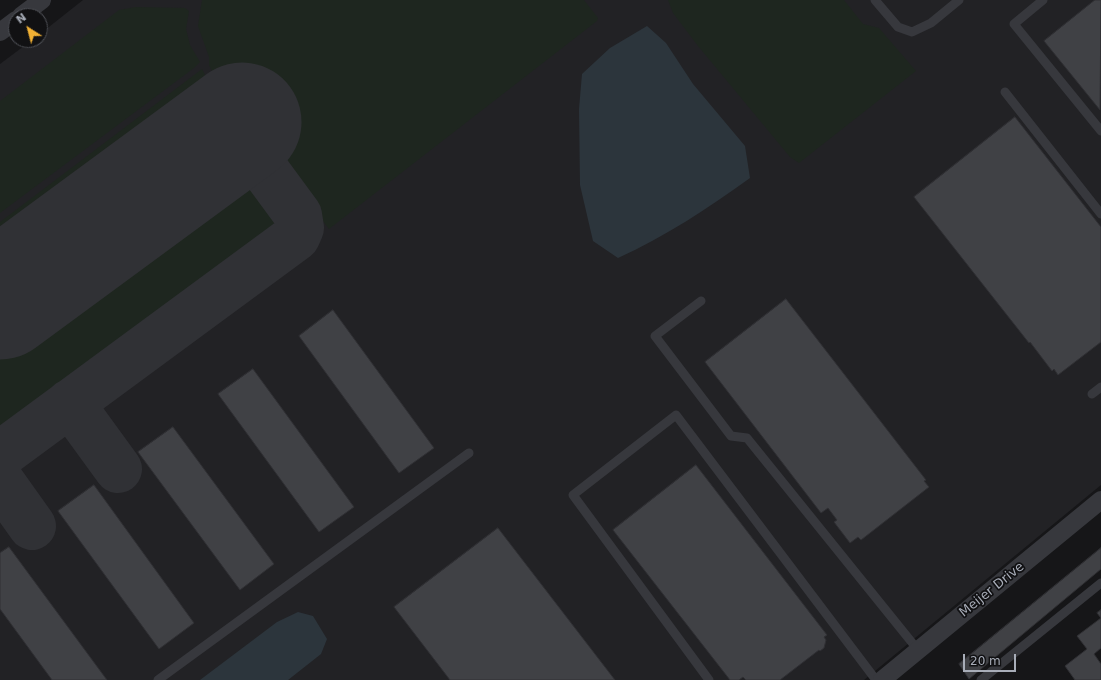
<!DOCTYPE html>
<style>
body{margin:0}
#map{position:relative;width:1101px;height:680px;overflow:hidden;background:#161618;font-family:"DejaVu Sans",sans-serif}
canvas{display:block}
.north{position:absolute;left:8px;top:8px;width:40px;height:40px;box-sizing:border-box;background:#111113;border:1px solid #4d4f55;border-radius:50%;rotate:324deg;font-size:11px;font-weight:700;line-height:16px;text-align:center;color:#a8adb8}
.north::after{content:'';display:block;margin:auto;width:14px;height:18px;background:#f2b134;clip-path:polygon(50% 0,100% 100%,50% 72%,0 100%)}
.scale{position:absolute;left:963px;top:654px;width:53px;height:18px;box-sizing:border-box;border:2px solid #a8adb8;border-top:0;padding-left:5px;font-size:12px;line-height:14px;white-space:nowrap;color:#a8adb8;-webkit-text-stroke:3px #111113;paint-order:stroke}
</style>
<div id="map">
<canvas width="1101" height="680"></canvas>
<div class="north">N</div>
<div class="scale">20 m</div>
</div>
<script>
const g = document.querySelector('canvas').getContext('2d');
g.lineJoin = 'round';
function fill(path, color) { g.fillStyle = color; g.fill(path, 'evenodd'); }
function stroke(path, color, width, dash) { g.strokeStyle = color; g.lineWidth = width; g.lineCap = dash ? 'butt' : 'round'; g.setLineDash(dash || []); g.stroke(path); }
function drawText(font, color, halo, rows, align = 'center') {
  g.font = font + ' "DejaVu Sans",sans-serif'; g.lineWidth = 3.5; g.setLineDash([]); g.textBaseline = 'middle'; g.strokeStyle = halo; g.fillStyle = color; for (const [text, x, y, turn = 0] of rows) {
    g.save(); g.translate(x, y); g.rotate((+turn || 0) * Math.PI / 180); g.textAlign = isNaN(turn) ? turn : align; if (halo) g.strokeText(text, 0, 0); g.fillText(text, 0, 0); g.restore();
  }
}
fill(new Path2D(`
 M83,0h1018v485l-237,195h-864v-616l32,-24h8v-6z`), '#222225');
fill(new Path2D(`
 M202,0h382l14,18 -1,3 -268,208 -110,-143 -10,-21v-8l-11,-31z
 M668,0h176l19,24 16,4 37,43 -117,92 -9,-6 -92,-111 -25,-33z
 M136,7l49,1 4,3 -3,18 4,16 10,17 -6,6 -194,145v-112l119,-91z
 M202,69l8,16 11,15 -221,162v-40z
 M235,158l28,25 23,41 -36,34 -250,184v-112z`), '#1e261f');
fill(new Path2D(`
 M647,26l19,17 27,41 52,62 5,32c-42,30 -85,59 -132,80l-25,-17 -13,-56 -1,-76 3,-35 28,-26z
 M298,612l15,4 14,23 -6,15 -33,26h-88l77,-58z`), '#2c353c');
stroke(new Path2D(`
 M70,403l48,66
 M0,455l296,-218 4,-9 -2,-13 -64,-87
 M0,481l32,45`), '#303135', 48);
stroke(new Path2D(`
 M0,300l242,-178`), '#303135', 119);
const building = new Path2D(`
 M1095,0h6l-1,110 -56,-69z
 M1015,117l86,110v115l-43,33 -4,-6 -2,2 -22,-29 -1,1 -115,-146z
 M786,299l140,181 -2,1 5,6 -68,53 -3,-3 -8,6 -16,-21 3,-2 -9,-12 -7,5 -116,-151z
 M333,310l101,138 -35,25 -100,-137z
 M253,369l101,138 -35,25 -101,-138z
 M173,427l101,137 -34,26 -102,-138z
 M696,465l131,170 -3,2 2,3 -2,8 -4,3 -1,-1 -39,30h-34l-3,-3 -4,3h-9l-117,-150z
 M94,485l100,138 -35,26 -101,-138z
 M498,528l117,152h-165l-56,-73z
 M9,547l98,133h-55l-52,-71v-56z
 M1101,548v21l-132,110 -10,-15z
 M1101,610v38l-7,6 7,10v16h-26l-10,-14 22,-17 -10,-13 24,-18 -4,-5z`);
fill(building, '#404145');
stroke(building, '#303034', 1);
stroke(new Path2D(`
 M875,0l23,27 14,5 19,-9 28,-23
 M1043,0l-29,24 87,107
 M1005,92l96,122
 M701,301l-46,35 76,100 16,2 171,212
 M1092,394l9,-7
 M158,680l311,-227
 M709,680l-136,-185 103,-80 200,265
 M981,680l120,-97`), '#37383d', 9);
stroke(new Path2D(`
 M21,16l21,-16
 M0,32l16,-12
 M882,680l219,-180`), '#37383d', 18);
drawText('13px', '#a8adb8', '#111113', [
 ["Meijer Drive",992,590,-39]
]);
</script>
